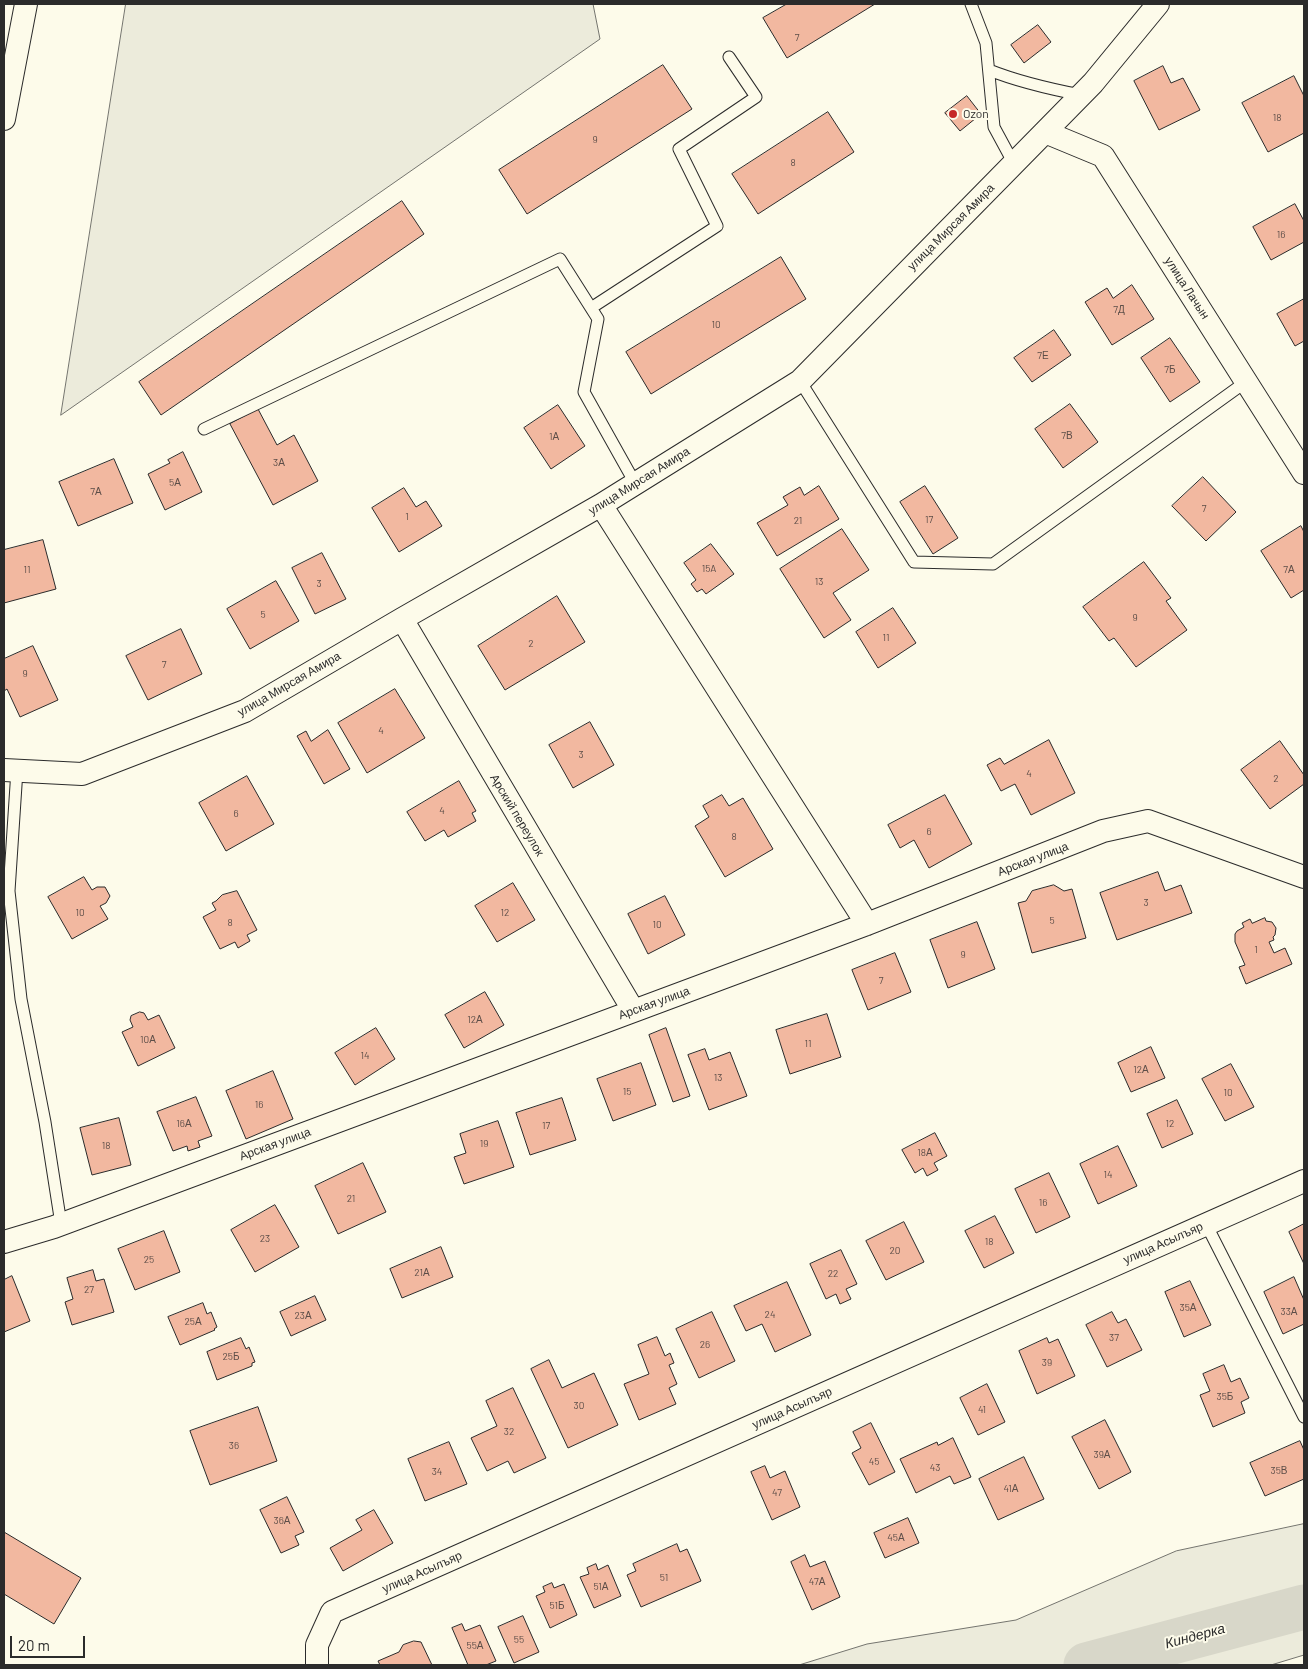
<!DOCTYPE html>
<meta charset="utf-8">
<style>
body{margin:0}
#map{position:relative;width:1308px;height:1669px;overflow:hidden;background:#fdfbea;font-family:Barlow,sans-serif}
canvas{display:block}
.frame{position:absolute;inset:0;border:5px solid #2b2b2b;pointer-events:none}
.scale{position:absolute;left:10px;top:1636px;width:75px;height:22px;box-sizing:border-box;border:2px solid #2b2b2b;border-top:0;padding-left:6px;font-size:15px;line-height:18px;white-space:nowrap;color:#2b2b2b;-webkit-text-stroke:4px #fdfbea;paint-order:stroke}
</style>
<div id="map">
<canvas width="1308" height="1669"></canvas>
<div class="frame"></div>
<div class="scale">20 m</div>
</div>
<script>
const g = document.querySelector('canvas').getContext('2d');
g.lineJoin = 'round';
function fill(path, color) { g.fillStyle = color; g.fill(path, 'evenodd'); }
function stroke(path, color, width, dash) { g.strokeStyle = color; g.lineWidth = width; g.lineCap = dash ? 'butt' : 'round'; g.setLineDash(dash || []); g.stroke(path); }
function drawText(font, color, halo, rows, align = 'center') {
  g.font = font + ' Barlow,sans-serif'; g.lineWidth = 4; g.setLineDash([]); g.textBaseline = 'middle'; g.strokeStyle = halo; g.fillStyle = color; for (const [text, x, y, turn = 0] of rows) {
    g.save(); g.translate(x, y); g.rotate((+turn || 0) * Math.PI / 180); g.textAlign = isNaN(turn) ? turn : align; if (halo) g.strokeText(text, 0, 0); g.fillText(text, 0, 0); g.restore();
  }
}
const green = new Path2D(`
 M126,4h467l7,35 -539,376z
 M1304,1524v131l-33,10h-472l68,-21 149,-24 160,-69z`);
fill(green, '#ecebdb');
stroke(green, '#74746e', 1);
stroke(new Path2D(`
 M1086,1665l218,-58`), '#d8d7c9', 45);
const building = new Path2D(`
 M787,4h88l-88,54 -24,-40z
 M1038,25l13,17 -27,21 -13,-18z
 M663,65l29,44 -165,105 -28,-44z
 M1163,66l8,17 12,-5 17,32 -41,20 -25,-49z
 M1294,76l10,20v37l-36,19 -26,-49z
 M967,96l14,18 -21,17 -15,-18z
 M828,112l26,40 -96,62 -26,-40z
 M402,201l22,33 -263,181 -22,-33z
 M1295,204l9,17v21l-33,18 -18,-33z
 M781,257l25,42 -155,95 -25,-42z
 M1132,285l22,34 -42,26 -27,-43 22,-14 6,10z
 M1304,299v42l-9,5 -18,-32z
 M1054,330l17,25 -39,27 -18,-24z
 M1170,338l30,44 -30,20 -29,-44z
 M1070,404l28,38 -35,26 -28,-39z
 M558,405l27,41 -34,23 -27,-41z
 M258,409l19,36 17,-10 24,46 -45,24 -43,-81z
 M183,452l19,40 -37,18 -17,-36 22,-11 -2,-3z
 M114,459l19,44 -55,23 -19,-44z
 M1203,477l33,35 -30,29 -34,-35z
 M819,486l20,33 -62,37 -20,-33 31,-18 -5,-8 17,-10 4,8z
 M925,486l33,52 -25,16 -33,-52z
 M404,488l12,19 10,-6 16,25 -43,26 -27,-44z
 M1301,526l3,6v58l-13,8 -30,-47z
 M842,529l27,41 -36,23 18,27 -27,18 -44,-69z
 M43,540l13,49 -52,14v-53z
 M711,544l23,30 -28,20 -4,-5 -5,3 -6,-8 5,-4 -12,-17z
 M322,553l24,46 -31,15 -23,-46z
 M1144,562l27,36 -5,3 21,29 -51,37 -22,-29 -5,3 -26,-34z
 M276,581l23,40 -49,28 -23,-40z
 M557,596l28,46 -80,48 -27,-44z
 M893,608l23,35 -38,25 -22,-36z
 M181,629l21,45 -54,26 -22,-44z
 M33,646l25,54 -38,17 -13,-28 -3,2v-32z
 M395,689l30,49 -58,35 -29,-50z
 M590,722l24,43 -41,23 -24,-43z
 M328,730l22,39 -26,15 -27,-48 9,-5 5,10z
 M1049,740l26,53 -44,22 -16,-31 -14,7 -14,-26 13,-7 4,6z
 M1280,741l24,34v9l-34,25 -29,-39z
 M247,776l27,48 -48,27 -27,-48z
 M459,781l17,30 -4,2 4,8 -28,16 -4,-7 -19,11 -18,-29z
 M722,795l7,11 14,-8 30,51 -48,28 -30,-51 14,-9 -6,-11z
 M945,795l27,49 -43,24 -15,-28 -14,8 -12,-23z
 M1158,872l7,19 16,-6 11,28 -75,27 -17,-47z
 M84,877l8,13 5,-3h8l5,9 -4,7 -6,3 8,13 -36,20 -24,-42z
 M513,883l22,37 -38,22 -22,-36z
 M1054,885l10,6 8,-2 14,49 -54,15 -14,-50 8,-2 6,-10z
 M237,891l20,39 -10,5 3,6 -12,7 -3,-6 -15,7 -17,-32 13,-7 -4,-7 4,-2 6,-6z
 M665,896l20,39 -37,19 -20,-40z
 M1265,918l1,3 6,1 4,6 -1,7 -2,2 1,3 -5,2 5,11 11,-5 7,16 -46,20 -7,-17 6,-2 -10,-23v-8l2,-3 7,-4 -2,-4 8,-4 2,4z
 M977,922l18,47 -47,19 -18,-48z
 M895,953l16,39 -43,18 -16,-40z
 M485,992l19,33 -40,23 -19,-33z
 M140,1012l4,1 4,7 11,-5 16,33 -37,18 -16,-34 11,-5 -3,-7 1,-4z
 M827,1014l14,43 -51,17 -14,-44z
 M376,1028l19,31 -40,26 -20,-32z
 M666,1028l24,68 -17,6 -24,-67z
 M1151,1047l14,31 -34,14 -13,-29z
 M705,1049l4,11 21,-8 17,44 -38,14 -21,-55z
 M641,1063l15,42 -43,16 -16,-42z
 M1231,1064l23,43 -29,14 -23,-42z
 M273,1071l20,48 -47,20 -20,-48z
 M196,1097l16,39 -14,5 2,6 -12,4 -1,-5 -14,5 -16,-39z
 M562,1098l14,42 -46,15 -14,-42z
 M1177,1100l16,34 -31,14 -15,-34z
 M119,1118l12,47 -39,10 -12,-47z
 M498,1121l16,46 -50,17 -10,-27 12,-4 -6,-19z
 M935,1133l12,23 -13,7 4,7 -11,6 -4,-8 -8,5 -13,-23z
 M1118,1146l19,40 -39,18 -18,-40z
 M363,1163l23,49 -48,22 -23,-48z
 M1049,1173l21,44 -34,16 -21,-44z
 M275,1205l24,42 -44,25 -24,-42z
 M995,1216l19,37 -30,15 -19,-37z
 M904,1222l20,40 -38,18 -20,-39z
 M1304,1224v40l-15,-32z
 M164,1231l16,41 -45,18 -17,-41z
 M441,1247l12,30 -51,21 -12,-29z
 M841,1250l16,34 -11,5 5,10 -11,5 -4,-10 -10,5 -16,-35z
 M93,1270l3,11 8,-2 10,33 -42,13 -7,-23 8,-3 -6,-21z
 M12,1276l18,45 -26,11v-52z
 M1294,1277l10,23v24l-21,10 -19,-42z
 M1190,1281l21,44 -27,12 -19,-45z
 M787,1282l24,53 -36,17 -13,-28 -16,7 -12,-25z
 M315,1296l11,24 -35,16 -11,-24z
 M203,1303l4,11 4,-2 6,15 -3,2 1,1 -35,15 -12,-28z
 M712,1312l23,49 -36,17 -23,-49z
 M1112,1312l6,11 8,-4 16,31 -35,17 -21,-42z
 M657,1337l8,19 5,-3 4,10 -5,2 8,19 -8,4 7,16 -37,16 -15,-36 25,-10 -11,-29z
 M241,1338l5,11 3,-2 6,15 -3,1v3l-35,14 -10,-28z
 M1047,1338l2,5 9,-4 17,37 -38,18 -18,-43z
 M549,1360l13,28 32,-15 24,52 -50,23 -37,-79z
 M1224,1365l7,17 9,-4 9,20 -8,4 4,11 -32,14 -13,-32 10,-4 -7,-17z
 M987,1384l18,38 -27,13 -18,-37z
 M513,1388l33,70 -32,15 -6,-12 -21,10 -16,-33 26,-12 -11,-25z
 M258,1407l19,54 -67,24 -20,-54z
 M1105,1420l26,52 -32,17 -27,-52z
 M871,1423l24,49 -26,13 -17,-32 9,-5 -8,-16z
 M953,1438l18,39 -17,7 -4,-8 -34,17 -16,-34 37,-17 1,3z
 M1300,1441l4,9v29l-39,17 -15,-33z
 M449,1442l18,42 -42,17 -17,-42z
 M1024,1457l20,42 -46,21 -19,-41z
 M765,1466l5,12 15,-7 15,36 -28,13 -21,-48z
 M287,1497l17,35 -9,4 4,9 -18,8 -21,-43z
 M374,1510l19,33 -50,28 -13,-23 32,-18 -6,-10z
 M908,1518l11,25 -34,15 -11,-25z
 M4,1532l77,46 -27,46 -50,-30z
 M677,1544l3,8 7,-3 14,32 -60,26 -14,-32 9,-4 -3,-7z
 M805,1555l5,12 15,-6 15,36 -28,13 -21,-48z
 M596,1564l2,6 10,-5 13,31 -27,12 -14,-31 9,-3 -2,-6z
 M552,1583l2,5 10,-4 13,31 -27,13 -14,-32 9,-4 -2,-5z
 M523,1616l16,36 -25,11 -16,-36z
 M462,1624l3,7 15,-6 16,36 -10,4h-18l-16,-37z
 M414,1641l7,1 11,23h-52l-2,-4 21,-9 4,-7z`);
fill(building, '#f2b8a0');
stroke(building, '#2b2b2b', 1);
const lane = new Path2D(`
 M971,4l15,39 8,84 20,37
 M989,70c30,12 61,19 92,25
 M591,308l126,-82 -38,-77 77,-52 -27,-40
 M800,381l114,181 79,2 254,-183
 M204,429l356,-170 38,60 -14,73 51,91
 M17,770l-8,121 12,108 24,123 16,102
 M1206,1224l98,193`);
const street = new Path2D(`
 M4,119l22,-115
 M1045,132l58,24 201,317
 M601,505l266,419
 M402,619l231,391
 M4,770l78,4 163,-63 157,-92 199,-114 199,-124 293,-298 65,-79
 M4,1242l50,-15 813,-303 236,-93 45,-10 156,56
 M317,1665v-20l15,-33 972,-431`);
stroke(lane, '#2b2b2b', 13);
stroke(street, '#2b2b2b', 24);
stroke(lane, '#fdfbea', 11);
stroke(street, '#fdfbea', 22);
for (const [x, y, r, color] of [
 [953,114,5,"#c62828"]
]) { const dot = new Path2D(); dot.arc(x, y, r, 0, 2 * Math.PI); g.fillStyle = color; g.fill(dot); stroke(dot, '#fdfbea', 2); }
drawText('10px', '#5d4e48', null, [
 ["7",797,38],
 ["18",1277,118],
 ["9",595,140],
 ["8",793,163],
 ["16",1281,235],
 ["7Д",1119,310],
 ["10",716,325],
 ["7Е",1043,356],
 ["7Б",1170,370],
 ["7В",1067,436],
 ["1А",554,437],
 ["3А",279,463],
 ["5А",175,483],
 ["7А",96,492],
 ["7",1204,509],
 ["1",407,517],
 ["17",929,520],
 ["21",798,521],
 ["15A",709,569],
 ["11",27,570],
 ["7А",1289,570],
 ["13",819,582],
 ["3",319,584],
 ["5",263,615],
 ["9",1135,618],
 ["11",886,638],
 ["2",531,644],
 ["7",164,665],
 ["9",25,674],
 ["4",381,731],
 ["3",581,755],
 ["4",1029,774],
 ["2",1276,779],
 ["4",442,811],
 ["6",236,814],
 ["6",929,832],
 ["8",734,837],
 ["3",1146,903],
 ["10",80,913],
 ["12",505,913],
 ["5",1052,921],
 ["8",230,923],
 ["10",657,925],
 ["1",1256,950],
 ["9",963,955],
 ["7",881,981],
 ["12А",475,1020],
 ["10А",148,1040],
 ["11",808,1044],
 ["14",365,1056],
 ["12А",1141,1070],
 ["13",718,1078],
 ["15",627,1092],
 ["10",1228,1093],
 ["16",259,1105],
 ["16А",184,1124],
 ["12",1170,1124],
 ["17",546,1126],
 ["19",484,1144],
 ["18",106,1146],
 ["18А",925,1153],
 ["14",1108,1175],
 ["21",351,1199],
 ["16",1043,1203],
 ["23",265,1239],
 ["18",989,1242],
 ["20",895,1251],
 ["25",149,1260],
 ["21А",422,1273],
 ["22",833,1274],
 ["27",89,1290],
 ["35А",1188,1308],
 ["33А",1289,1312],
 ["24",770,1315],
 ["23А",303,1316],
 ["25А",193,1322],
 ["37",1114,1338],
 ["26",705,1345],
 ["25Б",231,1357],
 ["39",1047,1363],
 ["35Б",1225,1397],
 ["30",579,1406],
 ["41",982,1410],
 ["32",509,1432],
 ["36",234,1446],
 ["39А",1102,1455],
 ["45",874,1462],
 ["43",935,1468],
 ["35В",1279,1471],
 ["34",437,1472],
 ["41А",1011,1489],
 ["47",777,1493],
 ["36А",282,1521],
 ["45А",896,1538],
 ["51",664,1578],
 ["47А",817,1582],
 ["51А",601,1587],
 ["51Б",557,1606],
 ["55",519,1640],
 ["55А",475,1646]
]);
drawText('12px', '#2b2b2b', '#fdfbea', [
 ["Ozon",963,114]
], 'left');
drawText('12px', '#2b2b2b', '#fdfbea', [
 ["улица Мирсая Амира",951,227,-45],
 ["улица Лачын",1187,288,57],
 ["улица Мирсая Амира",639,481,-32],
 ["улица Мирсая Амира",289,684,-30],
 ["Арский переулок",517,815,59],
 ["Арская улица",1033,859,-21],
 ["Арская улица",654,1003,-20],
 ["Арская улица",275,1144,-20],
 ["улица Асылъяр",1163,1243,-24],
 ["улица Асылъяр",792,1408,-24],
 ["улица Асылъяр",422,1572,-24]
]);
drawText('italic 14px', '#2b2b2b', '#fdfbea', [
 ["Киндерка",1195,1636,-15]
]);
</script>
